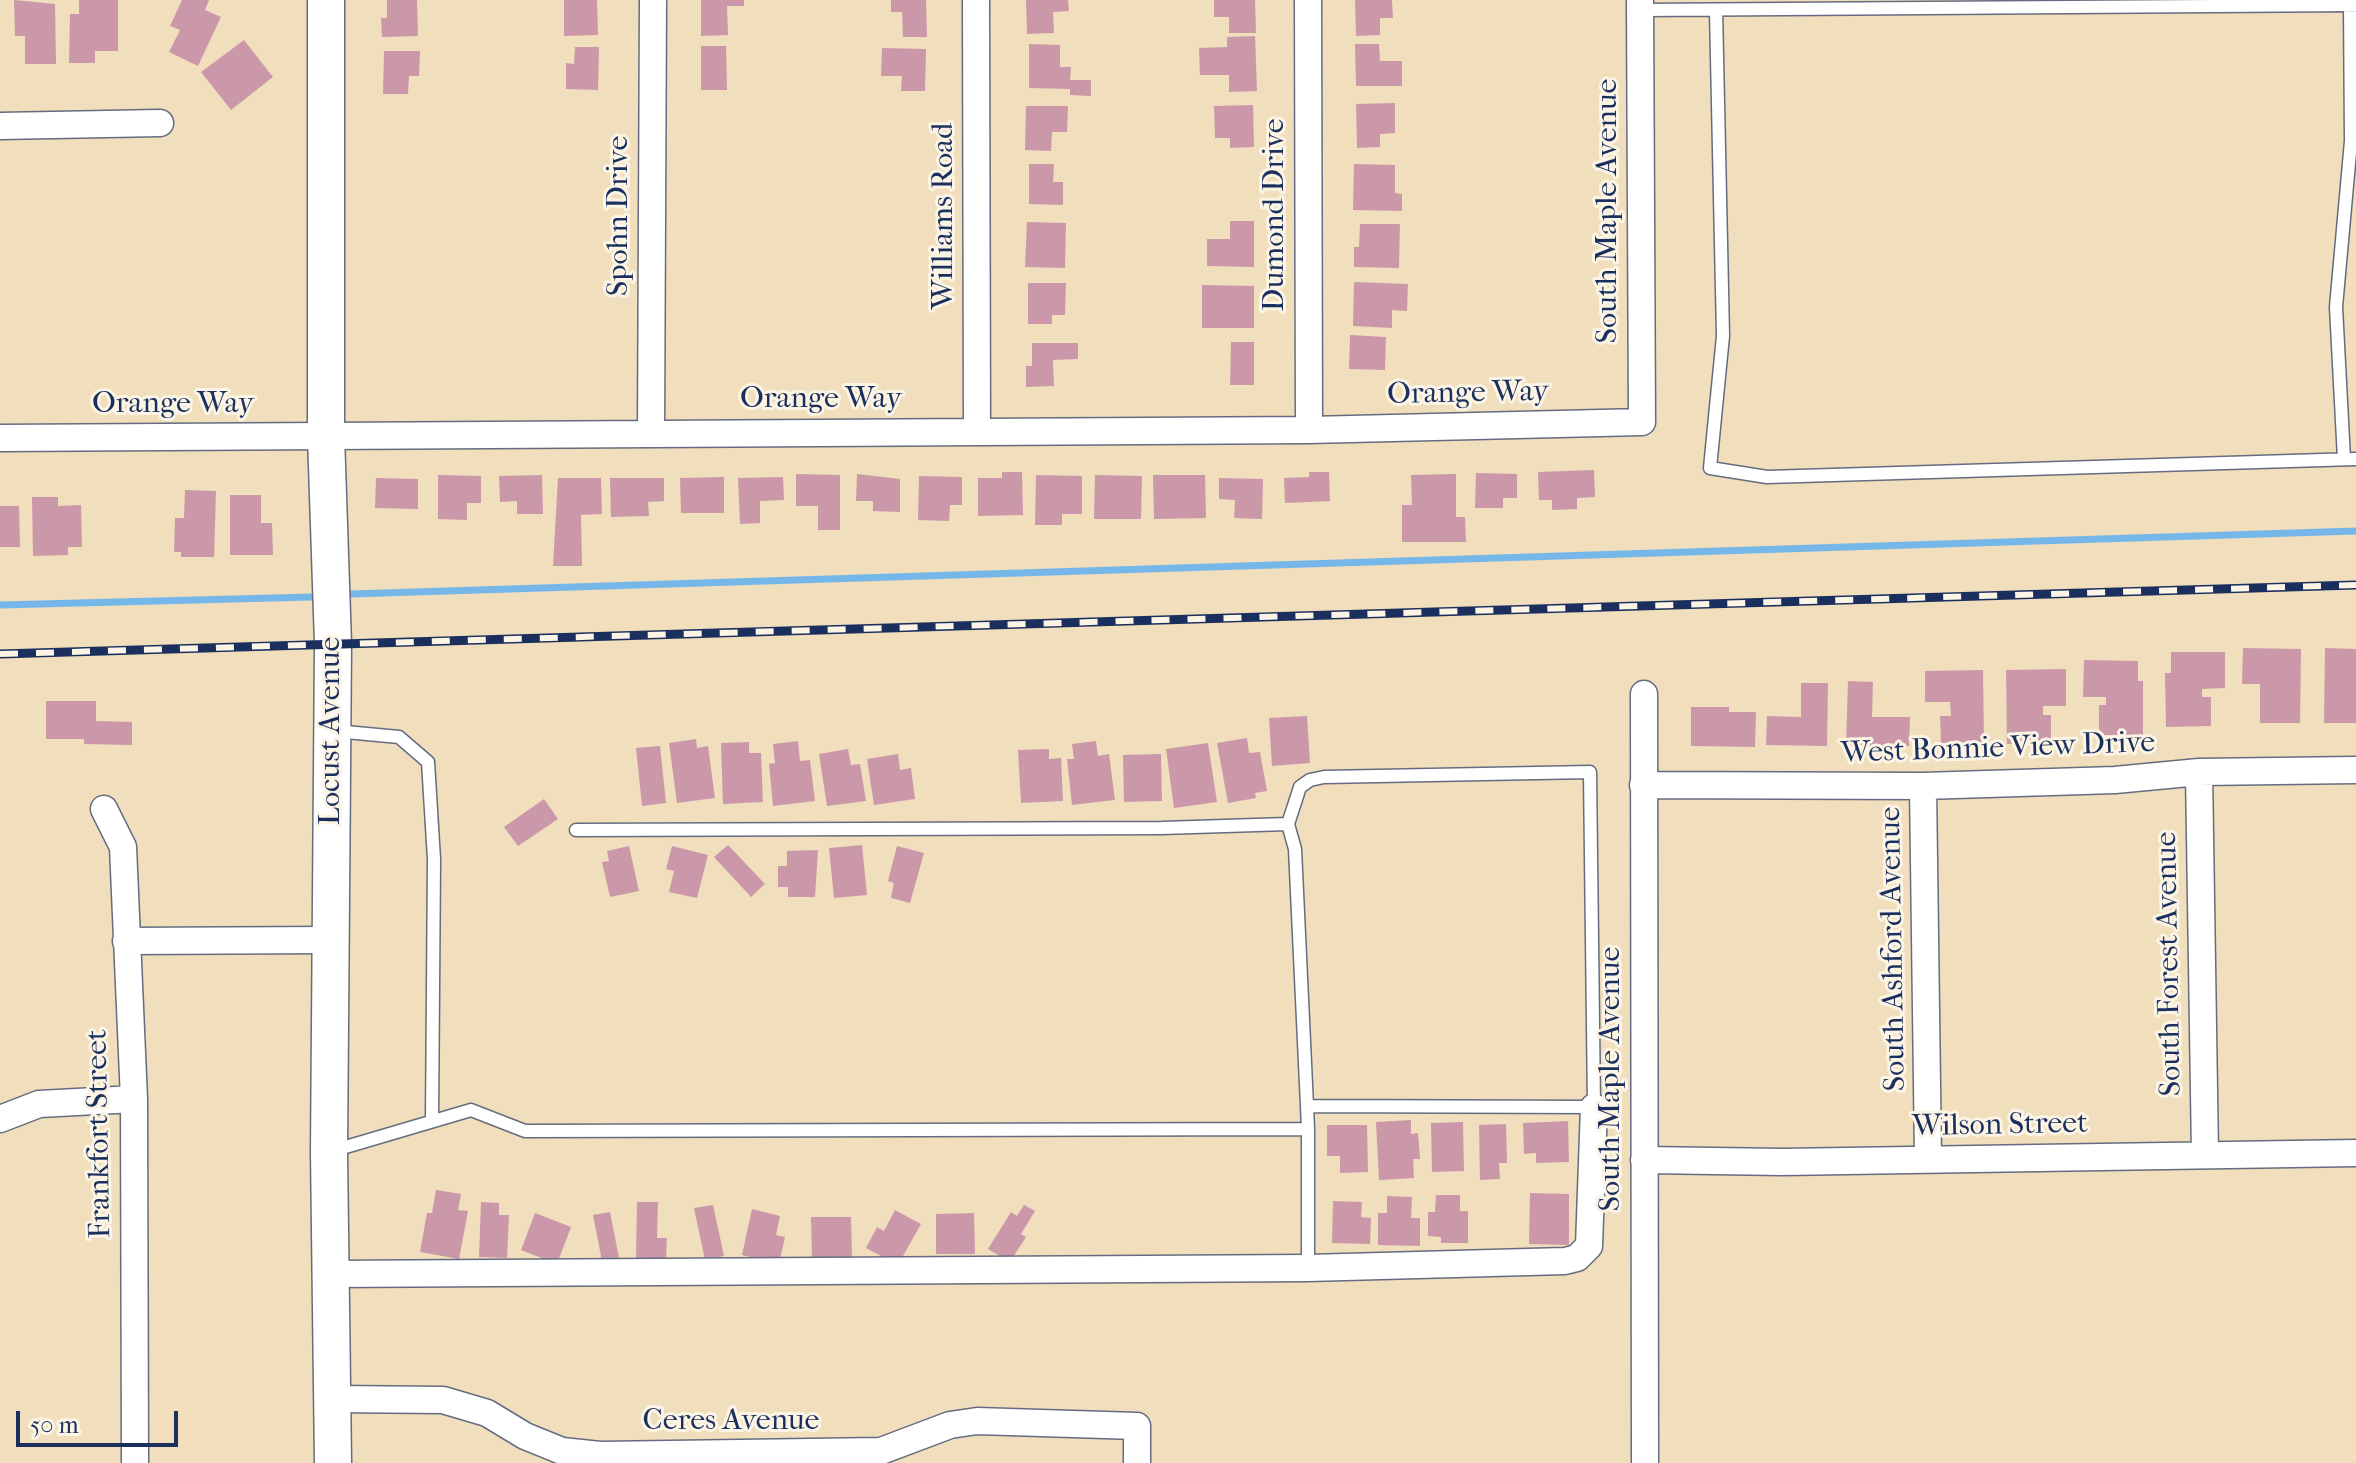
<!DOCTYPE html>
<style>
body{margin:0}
#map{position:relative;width:2356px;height:1463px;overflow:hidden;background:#f0debc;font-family:"IM FELL French Canon",serif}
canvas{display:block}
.scale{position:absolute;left:16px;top:1411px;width:162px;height:36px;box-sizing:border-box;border:4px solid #1b2f5e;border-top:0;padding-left:10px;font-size:24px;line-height:28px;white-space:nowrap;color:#1b2f5e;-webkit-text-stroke:6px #fcf5e5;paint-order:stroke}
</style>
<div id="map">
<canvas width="2356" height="1463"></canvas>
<div class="scale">50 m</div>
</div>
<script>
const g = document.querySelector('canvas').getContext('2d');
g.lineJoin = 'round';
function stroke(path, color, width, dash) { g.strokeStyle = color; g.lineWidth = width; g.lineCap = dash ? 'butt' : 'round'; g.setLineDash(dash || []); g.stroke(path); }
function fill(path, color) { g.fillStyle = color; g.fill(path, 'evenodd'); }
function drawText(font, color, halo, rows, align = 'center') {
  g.font = font + ' "IM FELL French Canon",serif'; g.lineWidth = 6; g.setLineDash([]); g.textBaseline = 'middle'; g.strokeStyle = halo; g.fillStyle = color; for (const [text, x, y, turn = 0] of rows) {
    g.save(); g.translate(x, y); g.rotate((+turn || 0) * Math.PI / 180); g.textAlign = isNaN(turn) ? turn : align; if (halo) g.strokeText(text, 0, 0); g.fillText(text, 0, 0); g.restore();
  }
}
stroke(new Path2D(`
 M351,594l2005,-63
 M0,605l312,-8`), '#76b7ea', 7);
fill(new Path2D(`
 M14,0l41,4 1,60h-31v-28h-10z
 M79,0h39v51h-23v12h-26l1,-49h9z
 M182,0h27l-4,10 16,7 -23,49 -29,-14 11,-22 -10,-4z
 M387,0h30l1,36 -36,1 -1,-19h6z
 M564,0h33l1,35 -34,1z
 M701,0h43v6h-17l1,29 -27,1z
 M891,0h35l1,37h-24l-1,-25h-11z
 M1026,0h42l1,11 -16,1 1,21 -27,1z
 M1214,0h41l1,33h-27v-16h-15z
 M1355,0h37l1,18h-13v17l-24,1z
 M1255,36l2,55 -28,1v-17h-29l-1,-27 28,-1v-10z
 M244,40l29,37 -42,33 -30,-38z
 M1029,44l31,1v22h11l-1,13h21v16l-21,-1v-6l-41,-1z
 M1355,44h24l1,17h22v25h-46z
 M701,46h25l1,44h-26z
 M575,47h24l-1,43 -32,-1v-26l8,1z
 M882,48l44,1 -1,42h-24l1,-15h-21z
 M384,51h36l-1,25h-10l-1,18h-25z
 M1395,103v30l-15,1v13l-23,1 -1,-44z
 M1253,105l1,42 -24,1v-10h-15l-1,-32z
 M1026,106h42l-1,26h-15l-1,19 -26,-1z
 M1029,164h25l-1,18h10v23l-34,-1z
 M1354,164l41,1v28l7,1v17l-49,-1z
 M1230,221h24v46l-47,-1v-27h23z
 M1027,222l39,1 -1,45 -40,-1z
 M1360,224h40l-1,44 -45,-1v-20h5z
 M1354,282l54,2 -1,27 -15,-1v18l-39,-2z
 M1028,283h38l-1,32h-13v9h-24z
 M1202,285l52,1v42h-52z
 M1350,335l36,2 -1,33 -36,-1z
 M1231,342h23v43h-24z
 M1032,343h46v16l-25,1 1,26 -28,1v-21h6z
 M1594,470l1,27 -18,1v11l-25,1v-10h-13l-1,-28z
 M1002,472h20l1,43 -45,1v-38h24z
 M1309,472h20l1,29 -45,2 -1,-25 25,-1z
 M1476,473l41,1v24h-14v10h-28z
 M796,474l44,1v55h-22v-24h-22z
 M857,474l43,5v33l-27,-1v-10h-17z
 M1456,474v43h9l1,25h-64v-37h10l-1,-30z
 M438,475l43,1v27h-14v17l-29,-1z
 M542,475l1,39h-26v-13l-17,1 -1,-26z
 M1036,475l46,1v38h-20v11h-27z
 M1095,475l47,1 -1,43h-47z
 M1153,475h52l1,43 -52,1z
 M919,476l43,1v28h-12l-1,16 -31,-1z
 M724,477v36h-43l-1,-35z
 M783,477l1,23 -24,1v22l-20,1 -2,-46z
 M376,478l42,1v30l-43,-1z
 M558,478h43l1,36 -21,1 1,51h-29z
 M610,478h54v23l-16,1 1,14 -38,1z
 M1219,478l44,1 -1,40 -28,-1 1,-18 -16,-1z
 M185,490l31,1 -2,66h-33v-5h-7l1,-34h9z
 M230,495h31v28h11l1,32h-43z
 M32,497h26v9l23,-1 1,42h-14v8l-35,1z
 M0,506h19l1,41h-20z
 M2243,648l58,1 -1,74h-40v-39h-18z
 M2325,648l31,1v74h-32z
 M2171,652h54v36l-23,1v8h9v29l-45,1 -1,-54h6z
 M2084,660l54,1v20h5v54h-44v-30h7v-8h-23z
 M2066,669v37h-23v9h8v28l-44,1 -1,-74z
 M1983,670l1,72 -43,1 -1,-27h11l-1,-14h-25v-31z
 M1848,681l25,1 -1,35h38l-1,29 -63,-1z
 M1801,683h27l-1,63 -61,-1 1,-29 34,1z
 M46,701h50v20l36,1v23l-48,-1v-5h-38z
 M1691,707h38v5h27l-1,35 -64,-1z
 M1307,716l3,47 -38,3 -3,-48z
 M1247,738l2,15 11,-1 7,39 -12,2 1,5 -28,5 -11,-60z
 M696,739l1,9 11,-2 7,52 -38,5 -8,-60z
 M798,741l2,20 10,-1 5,41 -42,5 -4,-42 6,-1 -2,-19z
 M1096,741l2,15 11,-2 6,46 -43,5 -5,-46h7l-2,-15z
 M749,742v11h12l2,49 -40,2 -2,-61z
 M1208,743l9,59 -43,6 -8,-59z
 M660,746l6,57 -24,3 -6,-58z
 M848,749l3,16 9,-1 6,37 -39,5 -8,-52z
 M1049,749v10l12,-1 2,43 -42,2 -3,-53z
 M898,754l2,16 11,-2 4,31 -41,6 -7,-46z
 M1161,754l1,47 -38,1 -1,-47z
 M544,799l14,20 -40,27 -14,-19z
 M728,845l37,39 -14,13 -37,-40z
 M862,845l5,50 -33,3 -5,-50z
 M629,846l10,45 -29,6 -8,-35 7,-1 -2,-10z
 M672,846l36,9 -11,43 -28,-6 5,-21 -8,-2z
 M897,846l27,7 -14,50 -19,-5 3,-15 -6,-2z
 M818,850l-3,47h-27v-10h-10v-21h9v-15z
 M1411,1120v14l7,-1 2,26h-7l1,19 -35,2 -3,-58z
 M1568,1121l1,41 -33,1v-10l-12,1 -1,-31z
 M1463,1122l1,49 -32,1 -1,-49z
 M1506,1124l1,39h-8l1,16 -20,1 -1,-55z
 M1327,1125h40l1,47 -28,1v-17h-13z
 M436,1190l25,4 -3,16 10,1 -9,48 -39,-7 7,-39h5z
 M1530,1193l39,1v51l-40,-1z
 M1436,1195h24v16h8v32h-27v-6l-13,-1v-24h7z
 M1387,1196l25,1 -1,21h9v28l-42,-1v-32h9z
 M1333,1201l29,1 -1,15 10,1 -1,26 -38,-1z
 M481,1202l18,1v12h10l-2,43 -28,-1z
 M637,1202h21l-1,36h10l-1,21 -30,-1z
 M713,1205l11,51 -19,4 -11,-52z
 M1024,1205l11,6 -14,23 5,3 -16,25 -22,-13 23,-37 6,4z
 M752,1209l28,7 -4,19 9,2 -6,27 -37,-9z
 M895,1210l26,14 -23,41 -32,-17 11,-21 7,4z
 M610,1212l9,46 -17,3 -9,-46z
 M535,1213l36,14 -14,37 -36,-14z
 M974,1213l1,41h-39v-40z
 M811,1217h40l1,41h-40z`), '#cb98aa');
const lane = new Path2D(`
 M1641,10l715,-5
 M1716,10l7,326 -13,132 57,9 589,-18
 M2344,459l-8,-152 15,-166 -1,-136
 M335,731l64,6 29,25 6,97 -2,261
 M576,830l586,-2 126,-4
 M1307,1106l287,1 -4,-335 -266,5 -14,3 -10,7 -12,37 7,25 12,257 1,23v139
 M332,1151l139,-41 54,21 783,-2`);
const street = new Path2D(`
 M976,0l1,431
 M1308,0l1,430
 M0,126l160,-3
 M651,433l2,-433
 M0,438l1309,-8 333,-8 -2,-422
 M1644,694l1,769
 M2199,772l6,383
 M1643,785l280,1 192,-6 84,-8 157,-2
 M1923,786l5,373
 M104,809l19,38 11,252 1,364
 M126,941l204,-1
 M0,1119l39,-15 95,-5
 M1644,1160l139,2 573,-9
 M331,1274l977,-6 257,-7 12,-3 12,-12 5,-139
 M333,1399l110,1 44,13 38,23 37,15 38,4 281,-4 69,-26 27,-4 160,5v37`);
const secondary = new Path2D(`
 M326,0v436l7,208 -4,508 4,311`);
stroke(lane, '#666c7f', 15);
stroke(street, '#666c7f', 29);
stroke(secondary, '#666c7f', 39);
stroke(lane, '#fff', 12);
stroke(street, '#fff', 26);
stroke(secondary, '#fff', 36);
const rail = new Path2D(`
 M0,654l2356,-69`);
stroke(rail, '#1b2f5e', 9);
stroke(rail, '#fcf5e5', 6, [18]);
drawText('30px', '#1b2f5e', '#fcf5e5', [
 ["South Maple Avenue",1609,211,-90],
 ["Dumond Drive",1276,215,-90],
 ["Spohn Drive",620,216,-90],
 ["Williams Road",945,216,-90],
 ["Orange Way",1468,394,-1],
 ["Orange Way",821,400],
 ["Orange Way",173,405],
 ["Locust Avenue",332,731,-90],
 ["West Bonnie View Drive",1998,749,-2],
 ["South Ashford Avenue",1894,949,-91],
 ["South Forest Avenue",2170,964,-91],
 ["South Maple Avenue",1612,1079,-90],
 ["Wilson Street",2000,1126,-1],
 ["Frankfort Street",100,1134,-91],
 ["Ceres Avenue",731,1422]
]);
</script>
